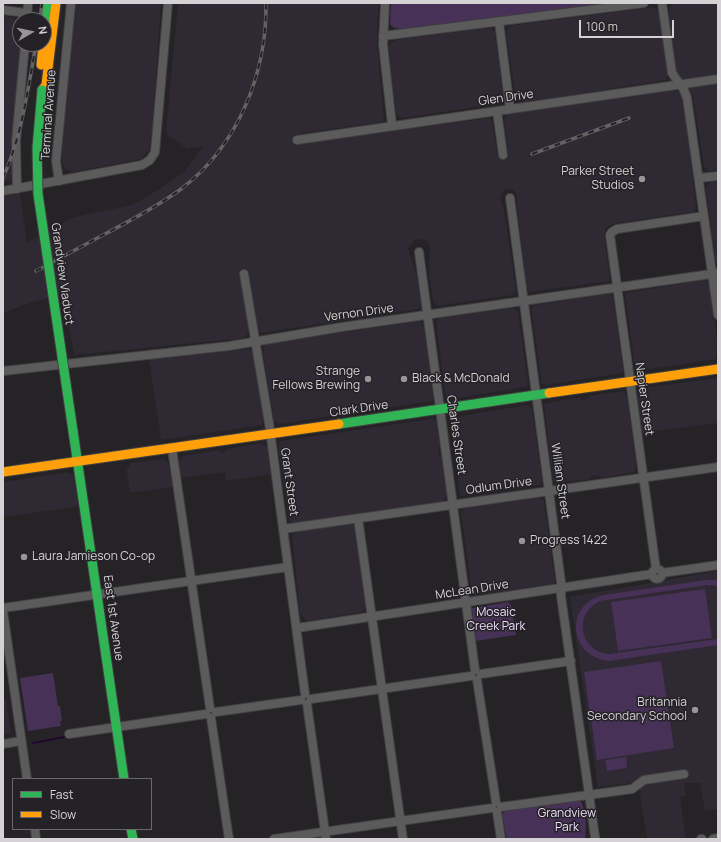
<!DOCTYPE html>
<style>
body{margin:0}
#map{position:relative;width:721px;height:842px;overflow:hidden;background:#252326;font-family:Manrope,sans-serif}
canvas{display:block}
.frame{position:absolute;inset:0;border:4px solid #d4d2d5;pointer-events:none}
.legend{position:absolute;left:12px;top:778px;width:140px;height:52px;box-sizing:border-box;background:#252227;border:1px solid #6b686d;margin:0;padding:5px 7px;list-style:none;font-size:12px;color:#d4d2d5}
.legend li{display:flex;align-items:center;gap:8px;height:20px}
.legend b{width:20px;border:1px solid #6b686d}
.north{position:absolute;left:12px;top:12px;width:40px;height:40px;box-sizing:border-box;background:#252227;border:1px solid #6b686d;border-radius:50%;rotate:81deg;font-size:11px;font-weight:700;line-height:16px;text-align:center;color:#d4d2d5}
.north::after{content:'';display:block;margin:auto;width:14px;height:18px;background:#979598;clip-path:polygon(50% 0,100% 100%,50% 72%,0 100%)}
.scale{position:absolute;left:579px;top:20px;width:95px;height:18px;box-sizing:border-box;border:2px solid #d4d2d5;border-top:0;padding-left:5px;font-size:12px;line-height:14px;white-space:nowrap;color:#d4d2d5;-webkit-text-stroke:3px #252227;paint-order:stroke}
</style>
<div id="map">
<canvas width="721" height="842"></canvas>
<div class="frame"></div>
<ul class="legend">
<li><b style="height:5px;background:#30b455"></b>Fast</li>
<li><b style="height:5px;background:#ff9f0a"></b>Slow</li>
</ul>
<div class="north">N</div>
<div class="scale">100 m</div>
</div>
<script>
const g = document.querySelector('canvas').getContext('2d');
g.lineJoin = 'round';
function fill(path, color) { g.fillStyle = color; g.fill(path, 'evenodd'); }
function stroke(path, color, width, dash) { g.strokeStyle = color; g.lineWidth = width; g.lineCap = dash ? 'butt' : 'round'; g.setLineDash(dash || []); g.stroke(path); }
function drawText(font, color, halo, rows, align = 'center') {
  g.font = font + ' Manrope,sans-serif'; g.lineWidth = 3; g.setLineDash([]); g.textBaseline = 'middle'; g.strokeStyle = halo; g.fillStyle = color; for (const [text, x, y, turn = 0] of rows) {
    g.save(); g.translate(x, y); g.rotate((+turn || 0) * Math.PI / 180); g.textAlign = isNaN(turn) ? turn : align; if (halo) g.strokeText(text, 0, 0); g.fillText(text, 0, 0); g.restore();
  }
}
fill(new Path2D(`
 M75,3h86l-9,129 -3,18 -8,9 -68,13 -8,-3 -3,-6v-22z
 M178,3h201l-2,21 1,30 6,66 -2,2 -80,11 -1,10 189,-25 2,3 6,37 11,-2 -5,-35 1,-4 4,-3 162,-24 6,2 32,-15 -28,2 -6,-7 -7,-58 2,-7 5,-4h43v79l-4,2h4v86l-9,1 -5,-5 -11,-71 -12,6 4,10 11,97 -4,4 -77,11 -9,4 -2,7 6,44 -1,3 -80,11 -2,-4 -9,-72 -1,-20 -3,-6 -6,-1 -5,2 -3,6 5,18 11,76 -3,4 -77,11 -3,-5 -4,-26 1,-29 -4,-6 -11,-1 -7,9 9,30 4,27 -2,4 -158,24 -3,-4 -10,-60h-7l7,54v10l-3,5 -171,17 -11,-62 -36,11 -24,9v-117l17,-2 7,49 47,-26 58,-12 26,-15 27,-19 18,-25 -16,3 -21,-16z
 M653,7l4,2 4,9 7,56 -2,6 -139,22 -11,-3 -10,-67 3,-6z
 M3,16l16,3 1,25h2l-9,131 -4,6 -6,3z
 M486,28l6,1 3,4 8,65 -1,5 -98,15 -6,-2 -2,-4 -5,-38 -2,-26 2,-5 5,-3z
 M718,181v84l-4,-6 -4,-25 1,-8 -5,-39 3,-4z
 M703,280l4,1 3,5 7,56 -1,17 -79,12 -2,-3 -10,-75z
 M607,294h4l2,4 10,72 -1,3 -76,12 -4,-1 -11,-76 5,-3z
 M511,308l5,1 2,3 10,71 -1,4 -76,12 -4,-1 -2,-4 -9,-73 4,-3z
 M420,321l4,5 9,71 -1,4 -152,23 -6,-3 -11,-68 2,-8 6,-2z
 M247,349h3l6,9 8,60 -2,7 -101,15 -12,-81z
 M718,378v45l-76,10 -5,-38 4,-7z
 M622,391l5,5 9,70 -2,6 -33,6 -3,-3 -6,1 -2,3 -35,4 -2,-3 -9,-76 36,-7 2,3 5,-1 2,-3z
 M527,405l5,3 10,73 -1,4 -81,11 -10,-78z
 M431,419h3l3,3 3,25 -2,3v5l4,1 5,40 -3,4 -8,3 -141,20 -6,-2 -11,-75 2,-5z
 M262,443l5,4 4,27 -45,7 -1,-9 -45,6 -1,-17 5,-5 34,-6 3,3 4,-1 2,-3z
 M165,459l3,4 5,24 -43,6 -4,-26h3l2,-4z
 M68,472l5,3 1,3 4,27 -4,2 -71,10v-35z
 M539,498l5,2v3l11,77 -2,4 -79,11 -2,-3 -11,-80 4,-4z
 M353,522l2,1 12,83 -5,6 -56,9 -6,-8 -8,-78 10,-5z
 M718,571v243l-2,-5 -11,2 -5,-28h-16l2,13 -6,1 6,42h-39l-9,-57 -40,5 -28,-190z
 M3,699h3l5,34 -8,1z`), '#2e2932');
fill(new Path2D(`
 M391,3h216l-204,26 -9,-1 -4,-4z
 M706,580h12v6l-11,-1 -107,16c-27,13 -21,50 9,53l109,-15v6l-109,16c-41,-4 -45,-58 -5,-66z
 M705,589l7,49 -94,13 -7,-49z
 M508,602l3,3 5,30 -41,6 -3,-33z
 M661,661l13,87 -77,12 -13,-88z
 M53,673l5,33h2l2,15h-2l1,5 -33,5 -8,-53z
 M626,757l1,11 -20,3 -2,-11z
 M580,800c7,12 6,26 5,39h-78l-5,-25 3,-3z`), '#473156');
stroke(new Path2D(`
 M33,743l31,-6
 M571,830v-6l3,-3`), '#20082c', 2);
const street = new Path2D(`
 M385,3l-2,41 9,81
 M662,3l10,70 12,17 3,8 31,217
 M3,10l23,3
 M27,20l1,-17
 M499,22l11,87
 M383,36l261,-33
 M497,111l6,44
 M297,140l421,-61
 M699,178l19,-2
 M59,181l-3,-20 15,-158
 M17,189l-1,-48 9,-97
 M3,191l139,-26 8,-5 5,-8 13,-149
 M510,198l51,384v14l34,241
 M419,252l56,418
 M244,274l25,149 36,271
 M3,371l226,-25 113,-19 376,-54
 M172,449l38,259
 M358,518l45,321
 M283,529l435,-62
 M656,569l-46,-334 2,-3 5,-3 87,-13
 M652 574a5 5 0 1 1 10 0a5 5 0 1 1-10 0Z
 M662,573l56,-8
 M3,608l285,-41
 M3,611l24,168
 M297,628l355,-54
 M481,674l90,-13
 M477,680l19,122
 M311,699l160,-23
 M307,704l19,135
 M216,712l85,-12
 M211,718l18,121
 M69,734l137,-20
 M3,744l18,-3
 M501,807l131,-18 12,-9 40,-6
 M497,812l4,27
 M35,829l1,10
 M274,839l218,-31
 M701,839h1
 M713,839l5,-1`);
const fast = new Path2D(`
 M44,32l3,-29
 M339,424l210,-31
 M73,431l51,348
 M131,829l2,10`);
const slow = new Path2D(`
 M41,65l2,-21
 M42,90l4,-5 10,-82
 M549,393l169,-24
 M3,472l336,-48`);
stroke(street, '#414042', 10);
stroke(fast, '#414042', 11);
stroke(slow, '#414042', 11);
stroke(street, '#5c5b5c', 8);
stroke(fast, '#30b455', 9);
stroke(slow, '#ff9f0a', 9);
const rail = new Path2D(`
 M40,20l2,-17
 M532,154l97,-36
 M3,178c19,-43 25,-89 33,-134
 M36,271c23,-12 46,-25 69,-37 26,-14 52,-27 76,-45 57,-43 86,-116 85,-186`);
stroke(rail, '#636264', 3.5);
stroke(rail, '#252227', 2, [6]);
const fastBridge = new Path2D(`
 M42,90l-5,58 1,46 35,237`);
stroke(fastBridge, '#414042', 11, []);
stroke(fastBridge, '#30b455', 9);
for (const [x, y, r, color] of [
 [642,179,4,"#979598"],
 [368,379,4,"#979598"],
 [404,379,4,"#979598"],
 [522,541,4,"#979598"],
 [24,557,4,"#979598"],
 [695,710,4,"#979598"]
]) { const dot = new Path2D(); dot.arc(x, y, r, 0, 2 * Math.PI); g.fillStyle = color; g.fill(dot); stroke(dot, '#252227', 1.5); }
drawText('12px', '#d4d2d5', '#252227', [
 ["Glen Drive",506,98,-8],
 ["Terminal Avenue",49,115,-86],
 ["Grandview Viaduct",62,274,82],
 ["Vernon Drive",359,313,-8],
 ["Napier Street",644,399,82],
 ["Clark Drive",359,409,-8],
 ["Charles Street",456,435,82],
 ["William Street",560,481,82],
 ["Grant Street",289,482,82],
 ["Odlum Drive",499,486,-8],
 ["McLean Drive",472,590,-9],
 ["East 1st Avenue",113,618,82]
]);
drawText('12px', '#d4d2d5', '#252227', [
 ["Parker Street",634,172],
 ["Studios",634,186],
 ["Strange",360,372],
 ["Fellows Brewing",360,386],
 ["Black & McDonald",412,379,"left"],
 ["Progress 1422",530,541,"left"],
 ["Laura Jamieson Co-op",32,557,"left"],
 ["Britannia",687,703],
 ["Secondary School",687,717]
], 'right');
drawText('12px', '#eddcfa', '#252227', [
 ["Mosaic",496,613],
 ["Creek Park",496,627],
 ["Grandview",567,814],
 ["Park",567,828]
]);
</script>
